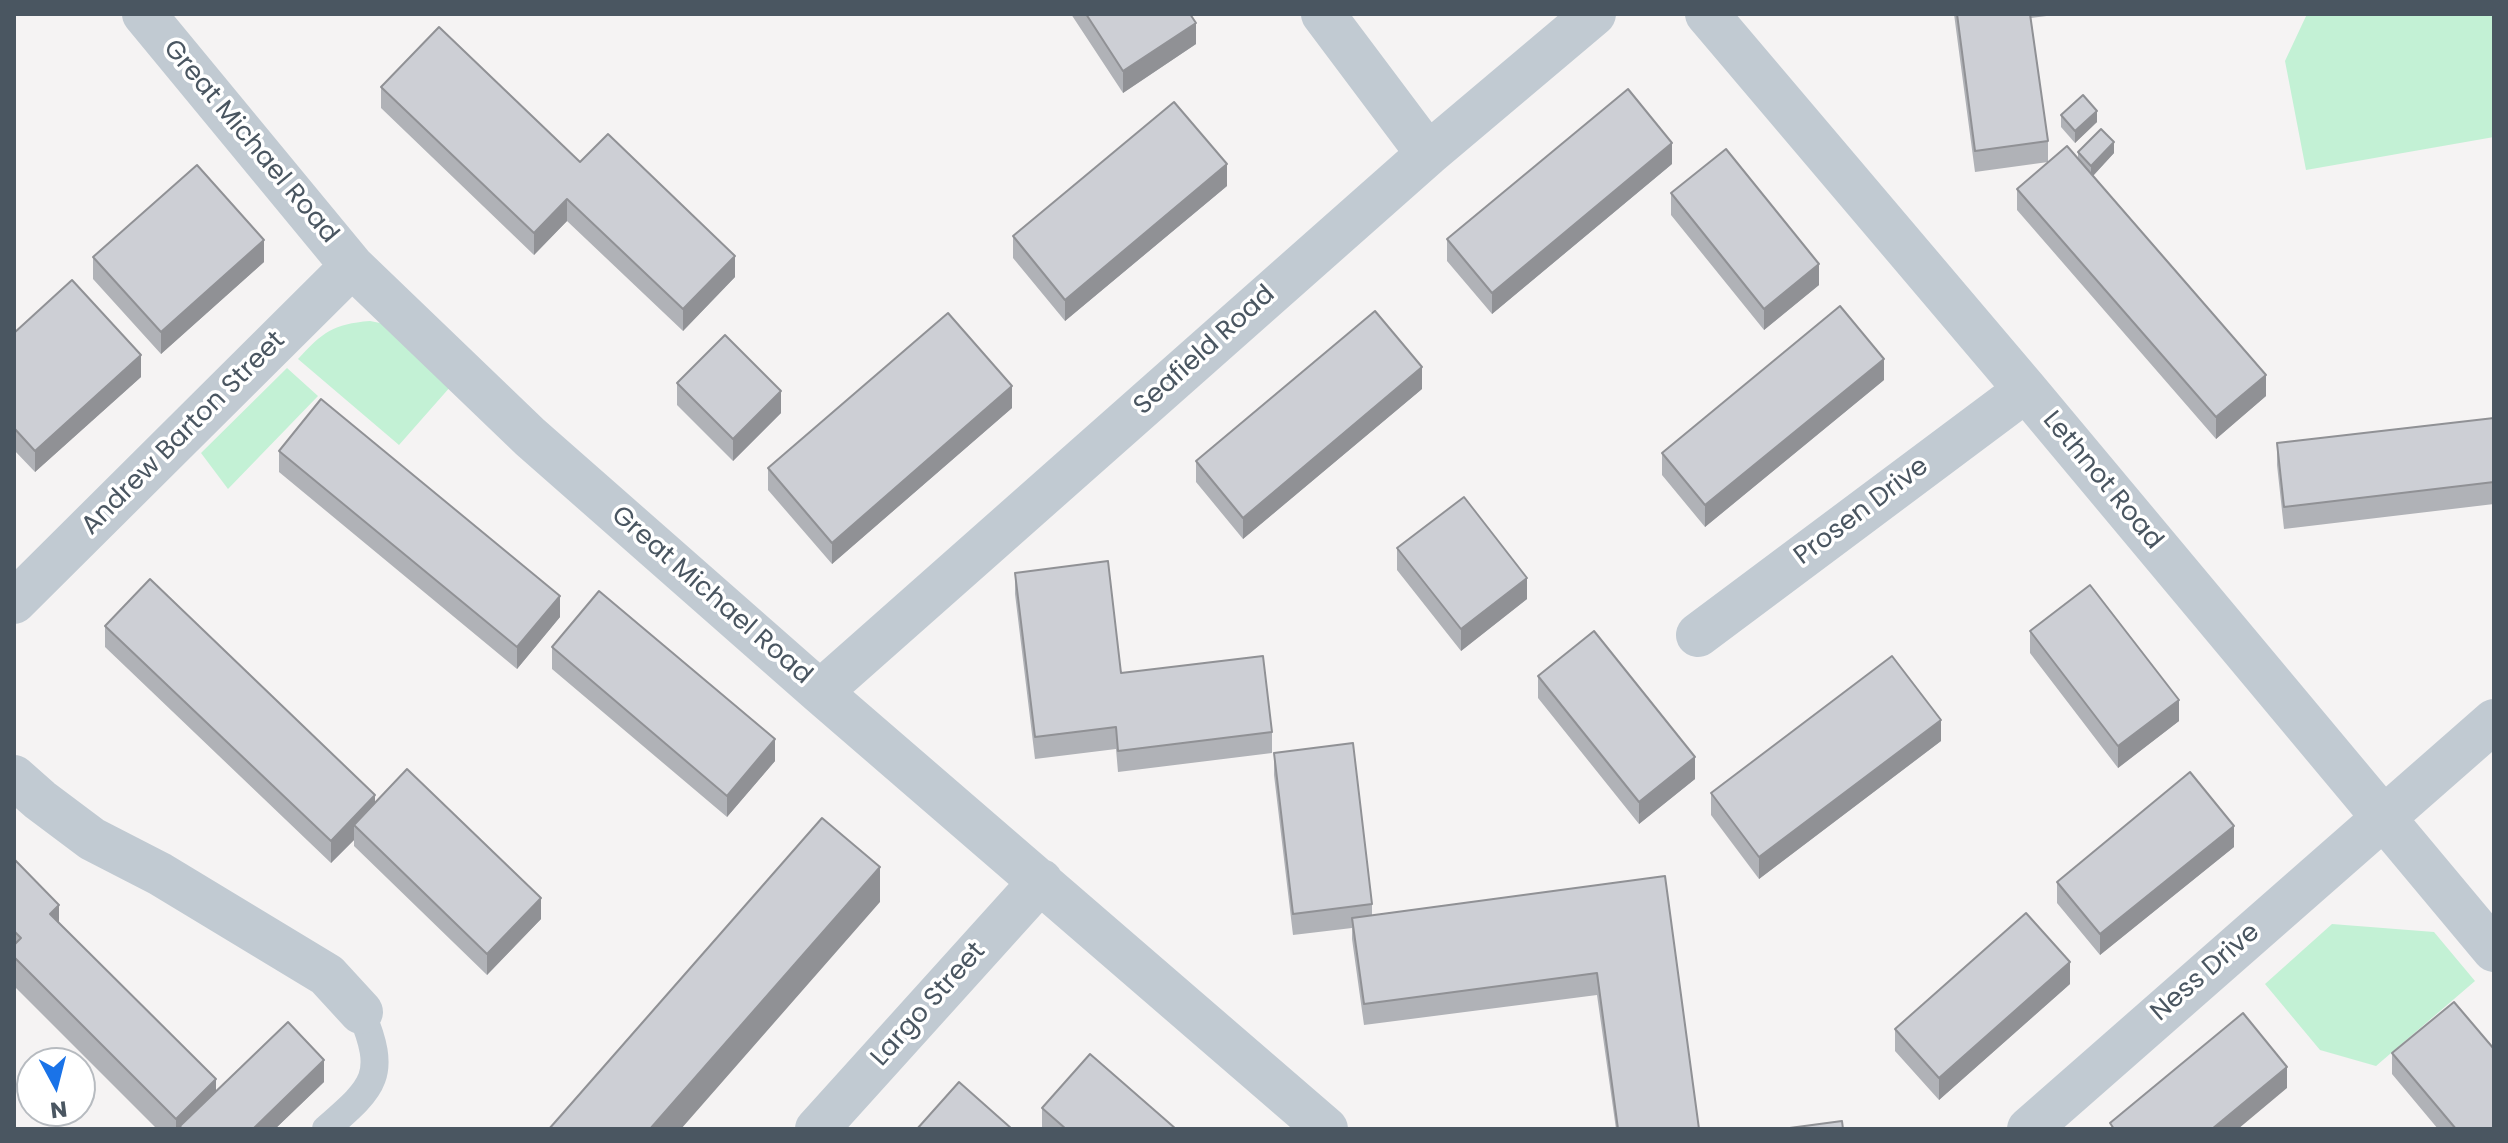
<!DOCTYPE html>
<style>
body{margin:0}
#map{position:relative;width:2508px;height:1143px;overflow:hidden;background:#f5f3f3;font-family:Poppins,sans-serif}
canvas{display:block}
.frame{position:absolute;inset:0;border:16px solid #4a5661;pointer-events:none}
.north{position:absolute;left:16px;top:1047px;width:80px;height:80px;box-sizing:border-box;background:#fff;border:2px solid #b7bbc0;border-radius:50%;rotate:173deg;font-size:22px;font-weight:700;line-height:32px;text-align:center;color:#4a5661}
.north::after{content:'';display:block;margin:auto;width:28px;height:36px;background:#1a73e8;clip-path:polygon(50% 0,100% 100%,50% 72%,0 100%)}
</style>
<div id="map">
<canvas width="2508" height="1143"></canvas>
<div class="frame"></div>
<div class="north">N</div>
</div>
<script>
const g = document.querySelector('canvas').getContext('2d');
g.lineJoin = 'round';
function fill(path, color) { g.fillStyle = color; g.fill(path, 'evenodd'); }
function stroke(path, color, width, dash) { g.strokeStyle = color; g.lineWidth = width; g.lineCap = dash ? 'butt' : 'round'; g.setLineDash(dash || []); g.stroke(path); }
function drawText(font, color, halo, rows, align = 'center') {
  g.font = font + ' Poppins,sans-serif'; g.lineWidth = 7; g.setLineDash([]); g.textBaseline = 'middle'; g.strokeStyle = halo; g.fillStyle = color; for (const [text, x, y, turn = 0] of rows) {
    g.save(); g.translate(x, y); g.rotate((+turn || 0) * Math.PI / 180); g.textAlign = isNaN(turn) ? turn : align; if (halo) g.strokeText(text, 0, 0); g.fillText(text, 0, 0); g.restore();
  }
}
fill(new Path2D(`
 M2307,14h187v123l-188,33 -21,-109z
 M370,321l15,3 66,62 -52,59 -101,-86c25,-27 35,-35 72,-38z
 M287,368l31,28 -90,93 -27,-36z
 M2332,924l102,8 41,49 -99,85 -56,-16 -55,-66z`), '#c3f1d5');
stroke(new Path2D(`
 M326,1129c48,-42 62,-53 35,-117`), '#c1cad2', 28);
stroke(new Path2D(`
 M144,14l208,252 178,171 290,255 506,437
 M1323,14l105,140
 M1707,14l319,376 468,560
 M14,602l338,-336
 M1698,635l328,-245
 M820,692l608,-538 166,-140
 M14,777l26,23 52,39 68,35 167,101 34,37
 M817,1129l224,-248
 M2029,1129l465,-408`), '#c1cad2', 44);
fill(new Path2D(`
 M1071,14h119l6,30 -73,49z
 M1954,14h108l-31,4 17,123v21l-73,10z
 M381,87l199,75 155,115 -52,54 -116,-110 -33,34 -153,-147z
 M2061,115l36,7 -22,21 -14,-16z
 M2078,152l36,1 -21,23 173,220 -50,43 -199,-229v-21l61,-31z
 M1672,164l-180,150 -45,-53v-22z
 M1227,186l-162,135 -52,-63v-22z
 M1671,193l148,92 -55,45 -93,-115z
 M93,257l171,5 -103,92 -68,-75z
 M14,333l127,44 -106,95 -21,-22z
 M1884,380l-179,147 -43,-52v-22z
 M677,383l104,30 -48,48 -56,-56z
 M1422,389l-179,150 -47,-57v-21z
 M1012,408l-180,156 -64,-74v-22z
 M2494,418v86l-210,25 -7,-64v-22z
 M279,451l281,166 -43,52 -238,-197z
 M1397,548l130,51 -66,52 -64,-81z
 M1015,573l106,100 151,59v21l-154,19 -2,-23 -81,10 -20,-165z
 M105,626l270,176 166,117 -54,56 -133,-129v-6l-23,23 -226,-216z
 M2030,631l149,90 -61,47 -88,-115z
 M552,647l223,114 -48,56 -175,-148z
 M1538,676l157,103 -56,45 -101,-126z
 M1941,741l-182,138 -48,-64v-22z
 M1274,753l98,151v11l293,-39 34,253h-83l-19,-134 -233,30 -12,-86v-11l-59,7 -19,-160z
 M2234,847l-134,108 -43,-52v-21z
 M14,859l45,64 157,169 108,-10 -49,47h-118l-143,-143z
 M2070,984l-131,116 -44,-49v-22z
 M2392,1053l102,76h-56l-46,-55z
 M1042,1108l134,21h-134z`), '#b0b2b7');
fill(new Path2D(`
 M1196,23v21l-73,49v-22z
 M2097,111v11l-22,21v-12z
 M2114,142v11l-23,25v-12z
 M1672,143v21l-180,150v-21z
 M1227,164v22l-162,135v-21z
 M567,199v22l-33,34v-22z
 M264,240v22l-103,92v-22z
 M735,256v21l-52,54v-22z
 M1819,264v21l-55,45v-21z
 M141,355v22l-106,95v-21z
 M1884,359v21l-179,147v-22z
 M1422,367v22l-179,150v-21z
 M2266,375v21l-50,43v-22z
 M1012,386v22l-180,156v-21z
 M781,391v22l-48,48v-22z
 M1527,578v21l-66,52v-22z
 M560,596v21l-43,52v-22z
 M2179,700v21l-61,47v-22z
 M1941,720v21l-182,138v-22z
 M775,739v22l-48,56v-21z
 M1695,757v22l-56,45v-22z
 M375,795v22l-21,8v15l-23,23v-22z
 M2234,826v21l-134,108v-21z
 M880,867v35l-199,227h-31z
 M541,898v21l-54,56v-21z
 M59,905v29l-9,-20z
 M2070,962v22l-131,116v-22z
 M324,1060v22l-49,47h-22z
 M2287,1067v21l-49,41h-26z
 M216,1079v30l-36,17v3h-4v-10z`), '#909195');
const building = new Path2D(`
 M1086,14h104l6,9 -73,48z
 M1957,14h73l18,127 -73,10z
 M439,27l141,135 28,-28 127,122 -52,53 -116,-110 -33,34 -153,-146z
 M1628,89l44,54 -180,150 -45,-54z
 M2083,95l14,16 -22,20 -14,-16z
 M1174,102l53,62 -162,136 -52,-64z
 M2101,129l13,13 -23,24 -13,-14z
 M2067,146l199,229 -50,42 -199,-228z
 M1726,149l93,115 -55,45 -93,-116z
 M197,165l67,75 -103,92 -68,-75z
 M72,280l69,75 -106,96 -21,-23v-95z
 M1840,306l44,53 -179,146 -43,-52z
 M1375,311l47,56 -179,151 -47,-57z
 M948,313l64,73 -180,157 -64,-75z
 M725,335l56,56 -48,48 -56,-56z
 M321,399l239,197 -43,51 -238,-196z
 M2494,418v64l-210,25 -7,-64z
 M1464,497l63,81 -66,51 -64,-81z
 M1108,561l13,112 142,-17 9,76 -154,19 -2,-24 -81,10 -20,-164z
 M150,579l225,216 -44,46 -226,-215z
 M2090,585l89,115 -61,46 -88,-115z
 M599,591l176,148 -48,57 -175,-149z
 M1594,631l101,126 -56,45 -101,-126z
 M1892,656l49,64 -182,137 -48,-64z
 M1353,743l19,161 -79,10 -19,-161z
 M407,769l134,129 -54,56 -133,-129z
 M2190,772l44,54 -134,108 -43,-52z
 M822,818l58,49 -230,262h-101z
 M14,859l45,46 -9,9 166,165 -40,40 -162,-162v-12l7,-7 -7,-7z
 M1665,876l34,253h-81l-21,-156 -233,31 -12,-86z
 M2026,913l44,49 -131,116 -44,-49z
 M2454,1002l40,47v80h-38l-64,-76z
 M2243,1013l44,54 -75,62h-98l-4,-6z
 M288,1022l36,38 -71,69h-71l-2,-3z
 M1090,1054l86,75h-110l-24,-21z
 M959,1082l53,47h-95z
 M1842,1121l1,8h-61z`);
fill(building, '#cdcfd5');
stroke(building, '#909195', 2);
drawText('26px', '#4a5661', '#fff', [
 ["Great Michael Road",250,142,50],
 ["Seafield Road",1205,351,-42],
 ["Andrew Barton Street",184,434,-45],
 ["Lethnot Road",2102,481,50],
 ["Prosen Drive",1862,512,-37],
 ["Great Michael Road",711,596,41],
 ["Ness Drive",2206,973,-41],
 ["Largo Street",929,1005,-48]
]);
</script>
